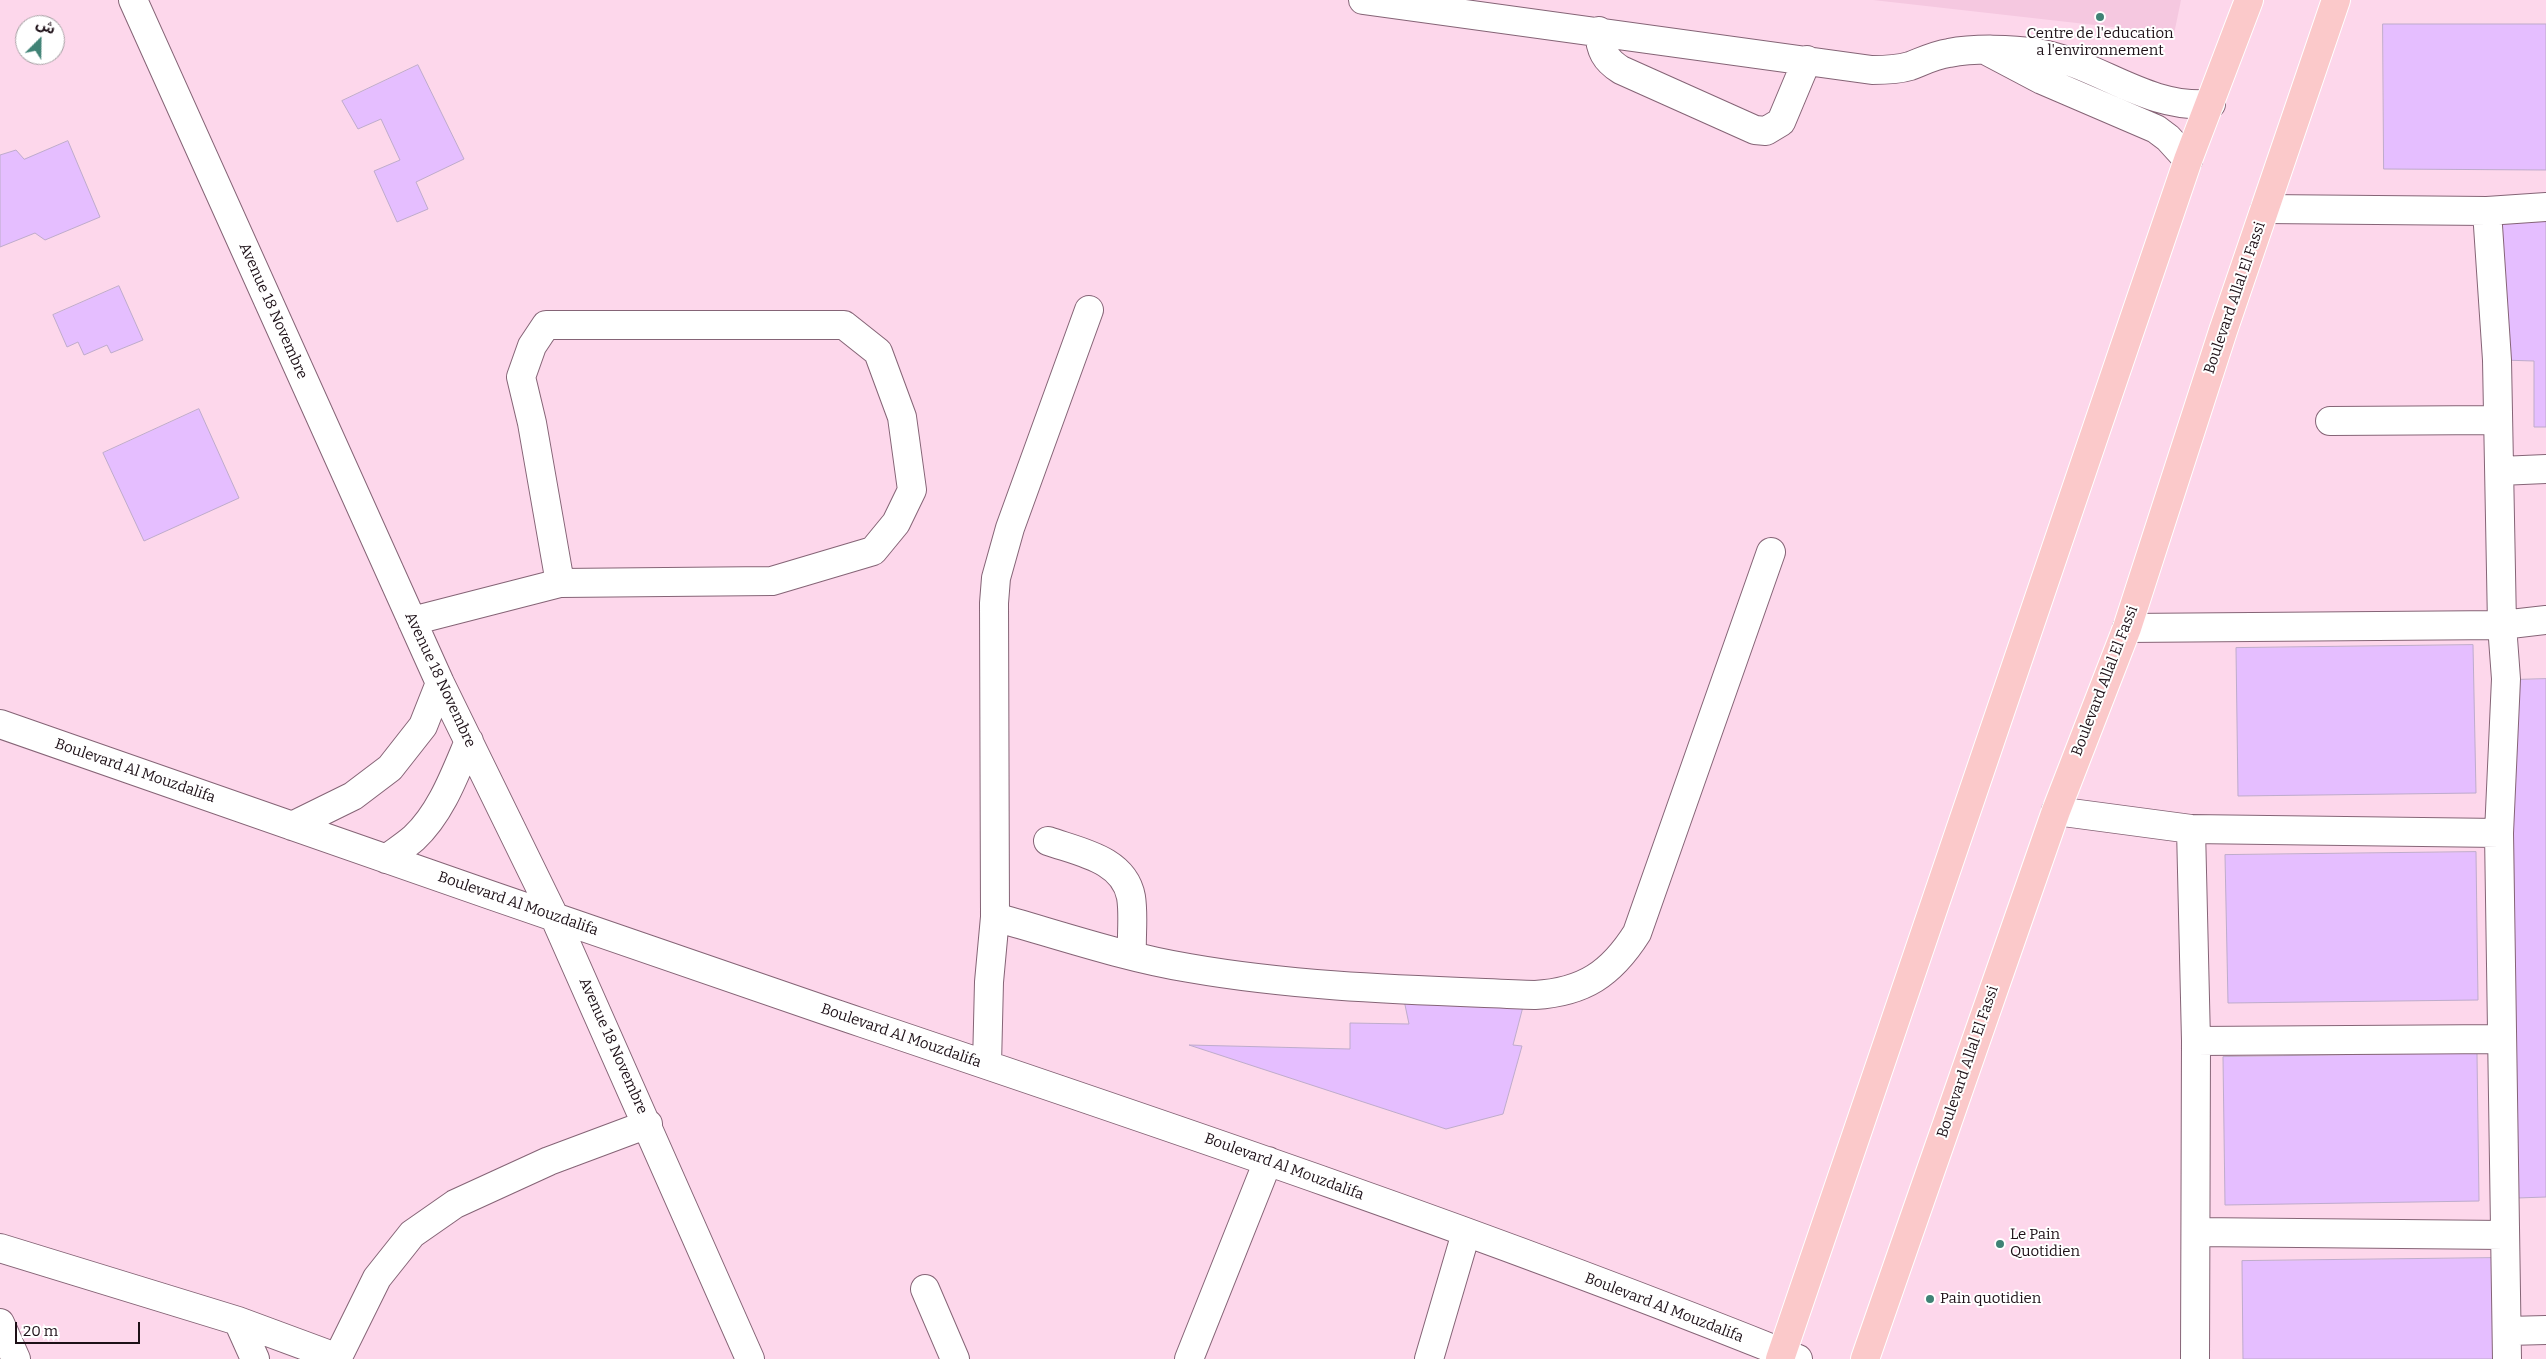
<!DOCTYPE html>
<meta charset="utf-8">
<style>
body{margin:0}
#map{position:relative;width:2546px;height:1359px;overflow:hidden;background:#fdd7eb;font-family:Bitter,"Noto Sans Arabic",serif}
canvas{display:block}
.north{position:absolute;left:15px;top:15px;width:50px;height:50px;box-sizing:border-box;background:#fff;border:1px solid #a59fa2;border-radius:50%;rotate:23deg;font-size:14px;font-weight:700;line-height:20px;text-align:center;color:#1d1017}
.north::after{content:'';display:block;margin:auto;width:18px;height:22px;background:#3f8275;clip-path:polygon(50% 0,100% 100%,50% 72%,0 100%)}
.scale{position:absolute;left:15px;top:1322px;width:125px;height:22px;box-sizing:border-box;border:2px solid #1d1017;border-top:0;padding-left:6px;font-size:15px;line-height:18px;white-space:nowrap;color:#1d1017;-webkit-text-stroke:4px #fff;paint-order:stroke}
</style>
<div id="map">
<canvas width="2546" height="1359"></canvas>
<div class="north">ش</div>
<div class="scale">20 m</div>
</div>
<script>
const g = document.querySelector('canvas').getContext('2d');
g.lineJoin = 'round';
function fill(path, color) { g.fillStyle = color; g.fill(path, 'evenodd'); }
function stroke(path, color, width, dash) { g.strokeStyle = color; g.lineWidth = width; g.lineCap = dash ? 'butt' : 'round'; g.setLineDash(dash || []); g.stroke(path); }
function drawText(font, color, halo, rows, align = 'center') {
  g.font = font + ' Bitter,serif'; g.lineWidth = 4; g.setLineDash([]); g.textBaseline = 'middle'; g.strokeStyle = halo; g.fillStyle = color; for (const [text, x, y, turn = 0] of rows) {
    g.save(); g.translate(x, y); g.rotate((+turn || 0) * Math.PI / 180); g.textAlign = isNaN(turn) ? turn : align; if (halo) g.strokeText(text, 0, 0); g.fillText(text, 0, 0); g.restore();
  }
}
fill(new Path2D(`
 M1873,0h308l-7,34z`), '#f5c8e0');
const building = new Path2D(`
 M2383,24h163v146l-162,-1z
 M418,65l46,94 -48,23 12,27 -31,13 -23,-51 26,-11 -19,-41 -23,10 -16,-28z
 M68,141l32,76 -55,23 -10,-7 -35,14v-92l16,-5 8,9z
 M2546,216v211h-12v-66l-32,-1v-143z
 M119,286l24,54 -32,13 -4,-8 -23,10 -6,-13 -11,5 -14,-32z
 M199,409l40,89 -95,43 -41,-88z
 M2473,645l3,148 -238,3 -2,-148z
 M2546,679v518l-29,1 -5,-518z
 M2476,852l2,148 -250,3 -3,-148z
 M1525,999l-12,46 9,1 -19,68 -57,15 -257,-84 161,4v-26l59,1 -5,-24z
 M2477,1053l2,148 -254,4 -2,-148z
 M2494,1258l2,101h-253l-1,-98z`);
fill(building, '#e5beff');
stroke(building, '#beabcb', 1);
const minor = new Path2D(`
 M133,0l307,683 114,233 196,443
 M1363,0l509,70c12,0 25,0 38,-4 13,-5 25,-11 39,-13 25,-5 63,-4 88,0 62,10 107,56 174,51
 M1599,31c1,19 6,29 22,39l134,60 11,1 15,-9 26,-62
 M1989,52l53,28 114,49 12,9 20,22
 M2265,209l222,2 59,-4
 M2487,211l10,149 5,265 4,54 -7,154 8,526
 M546,325h298l34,27 24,65 10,73 -16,33 -23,28 -101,30 -212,2 -28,-160 -11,-46 11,-31z
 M2330,421l167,-1
 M2500,471l46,-2
 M412,621l148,-38
 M2127,628l375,-3 44,-5
 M0,724c277,97 555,194 833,289 323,109 648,218 965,346
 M2056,811l135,18 308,4
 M292,826l61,-30 37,-28 33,-42 17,-43
 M2191,829l5,212 -1,318
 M1048,841c31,11 76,18 83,56 3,18 0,40 1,58
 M386,859c9,-7 19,-13 28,-21 27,-25 41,-64 55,-97
 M995,917c64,18 128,40 194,51 114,20 231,22 346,27 49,-3 76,-21 102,-62l134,-381
 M2196,1041l306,-2
 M987,1065l2,-83 6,-65 -1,-314 2,-25 14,-50 79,-218
 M2196,1232l308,3
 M0,1248l238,73 100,37
 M925,1289l30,70
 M238,1321l17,38
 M0,1323l16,36
 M2508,1331l38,-1
 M337,1359l40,-81 35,-44 43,-30 94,-43 99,-37
 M1189,1359l79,-198
 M1429,1359l37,-126`);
const major = new Path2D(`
 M1780,1359l408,-1199 61,-160
 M1865,1359l191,-548 71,-183 96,-297 113,-331`);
stroke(minor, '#856476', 30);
stroke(major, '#fff', 30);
stroke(minor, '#fff', 28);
stroke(major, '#fbc9ca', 28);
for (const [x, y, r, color] of [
 [2100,17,5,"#3f8275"],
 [2000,1244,5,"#3f8275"],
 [1930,1299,5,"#3f8275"]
]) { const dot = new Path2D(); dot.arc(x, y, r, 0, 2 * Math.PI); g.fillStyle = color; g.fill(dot); stroke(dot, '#fff', 2); }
drawText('15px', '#1d1017', '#fff', [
 ["Centre de l'education",2100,34,"center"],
 ["a l'environnement",2100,51,"center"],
 ["Le Pain",2010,1235],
 ["Quotidien",2010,1252],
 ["Pain quotidien",1940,1299]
], 'left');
drawText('15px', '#1d1017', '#fff', [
 ["Boulevard Allal El Fassi",2235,298,-71],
 ["Avenue 18 Novembre",273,311,66],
 ["Avenue 18 Novembre",440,680,65],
 ["Boulevard Allal El Fassi",2105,681,-69],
 ["Boulevard Al Mouzdalifa",135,771,19],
 ["Boulevard Al Mouzdalifa",518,904,19],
 ["Boulevard Al Mouzdalifa",901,1036,19],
 ["Avenue 18 Novembre",613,1046,66],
 ["Boulevard Allal El Fassi",1968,1062,-71],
 ["Boulevard Al Mouzdalifa",1284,1167,20],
 ["Boulevard Al Mouzdalifa",1664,1308,21]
]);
</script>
